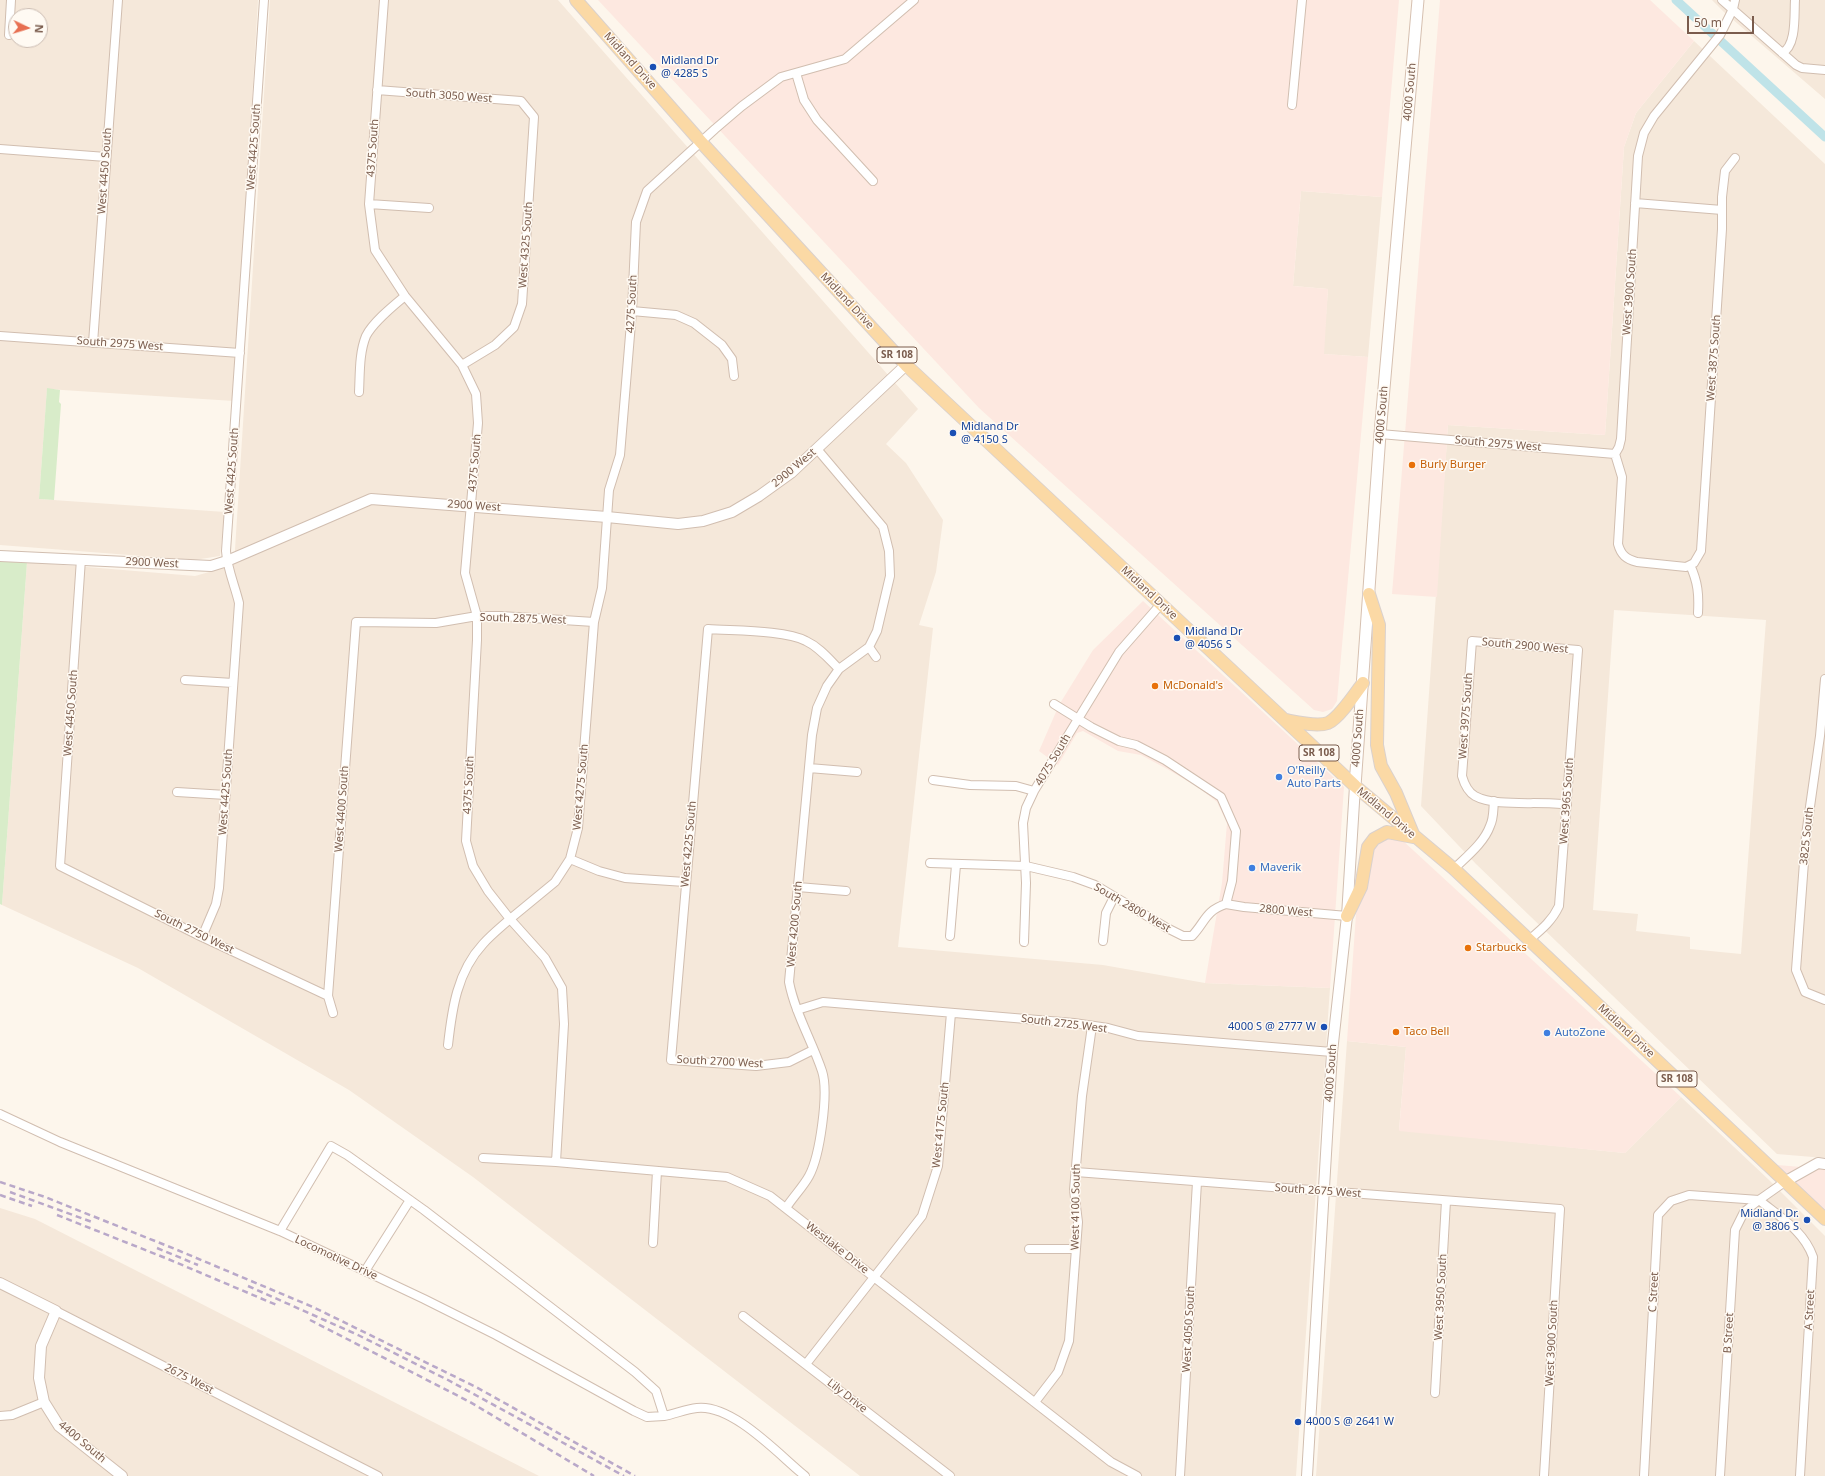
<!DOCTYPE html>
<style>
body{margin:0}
#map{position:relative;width:1825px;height:1476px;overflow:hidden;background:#fdf6ec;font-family:"Noto Sans",sans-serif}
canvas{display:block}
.north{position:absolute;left:8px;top:8px;width:40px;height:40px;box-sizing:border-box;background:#fffaf3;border:1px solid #cabbb1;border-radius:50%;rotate:94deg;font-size:11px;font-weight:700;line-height:16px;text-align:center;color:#7a5c4d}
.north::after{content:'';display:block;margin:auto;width:14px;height:18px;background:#e76f51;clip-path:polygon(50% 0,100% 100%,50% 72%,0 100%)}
.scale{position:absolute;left:1687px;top:16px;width:67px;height:18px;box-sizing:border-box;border:2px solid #7a5c4d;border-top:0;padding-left:5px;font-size:12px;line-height:14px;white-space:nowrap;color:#7a5c4d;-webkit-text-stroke:3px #fffaf3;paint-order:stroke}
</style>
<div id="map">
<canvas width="1825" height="1476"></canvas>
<div class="north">N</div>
<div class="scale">50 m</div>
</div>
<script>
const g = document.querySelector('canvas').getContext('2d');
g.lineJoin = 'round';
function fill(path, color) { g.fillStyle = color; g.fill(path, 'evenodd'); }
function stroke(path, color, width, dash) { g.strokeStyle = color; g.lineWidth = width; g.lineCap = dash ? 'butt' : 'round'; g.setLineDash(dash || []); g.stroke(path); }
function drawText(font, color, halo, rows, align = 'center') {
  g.font = font + ' "Noto Sans",sans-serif'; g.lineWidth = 3; g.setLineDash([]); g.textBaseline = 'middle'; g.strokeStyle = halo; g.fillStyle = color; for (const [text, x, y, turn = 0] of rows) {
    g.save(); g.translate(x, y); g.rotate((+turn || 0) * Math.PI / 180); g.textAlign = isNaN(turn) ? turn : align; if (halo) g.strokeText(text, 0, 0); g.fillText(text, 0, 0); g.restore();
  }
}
fill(new Path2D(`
 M0,0h258l-24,401 -187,-12 -8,110 186,13 -5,44 -26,4 -194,-15zM16,16h24v24h-24z
 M270,0h288l360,409 -32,35 20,19 37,57 -7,52 -17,53 14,3 -35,319 205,18 102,18 125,5 -34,488h-436l-387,-299 -124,-87 -211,-122 -136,-63 25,-343 168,14 39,-11z
 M1712,0h113v99l-101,-87z
 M1694,41l131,123v994l-48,-4 -301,-290 -55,-58 27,-381 157,10 19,-288 12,-34zM1614,610l152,10 -25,334 -51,-5v-12l-54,-6 2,-17 -45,-4z
 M1301,191l81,6 -14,160 -45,-3 5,-65 -35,-3z
 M1347,1041l59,6 -7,83 226,23 56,-56 87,82 57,57v240h-509z
 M0,1208l35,11 504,257h-539z`), '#f5e8da');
fill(new Path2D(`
 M598,0h801l-17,197 -81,-6 -8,95 35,3 -4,65 44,3 -31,344 -5,8 -9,3 -9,-2 -335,-302z
 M1440,0h210l44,41 -58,72 -12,34 -19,288 -157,-10 -11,172 -45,-3z
 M1143,601l201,186 -14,201 -125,-5 17,-100 5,-60 -10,-21 -19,-15 -31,-18 -26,-14 -23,-4 -35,-20 -6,2 -19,32 -19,-14 20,-46 34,-55z
 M1388,827l293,270 -56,56 -226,-22 7,-84 -59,-6 14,-197z
 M1777,1165l48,4v46z`), '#fde8e0');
fill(new Path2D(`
 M47,388l13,2 -1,12 2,2 -7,96 -15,-1z
 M0,561l27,1 -25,343 -2,-1z`), '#d8ecc9');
stroke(new Path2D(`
 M1676,0l149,137`), '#bfe3e8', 9);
const minor = new Path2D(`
 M384,0l-15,204 6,46 30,46 57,69 14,29 2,29 -13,150 12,43v24l-11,201 7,25 15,25 22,28c-9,8 -19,16 -27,25 -26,28 -31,65 -35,101
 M1722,0l74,65 6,3 23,2
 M9,35l2,-35
 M1782,53c15,-7 12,-39 13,-53
 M796,73l8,27 13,20 56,61
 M377,90l144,11 13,16 -12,187 -8,23 -19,18 -33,20
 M1292,105l10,-105
 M0,149l106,8
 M1635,203l87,7
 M369,204l60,4
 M632,311l44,4 18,8 28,22 10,14 2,17
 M0,336l240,17
 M93,343l25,-343
 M359,392c1,-18 0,-39 7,-56 7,-14 27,-30 39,-40
 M1380,434l235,20
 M1615,454l7,23 -4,67c3,11 8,15 19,18l49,5 8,-4 7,-12 21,-322v-32l3,-26 10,-13
 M1615,454l4,-7 2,-8 17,-283 6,-23 10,-17 66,-81 13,-26 2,-9
 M81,559l-21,307 142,71 126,59
 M1690,565c8,17 9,30 8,48
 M869,647l7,10
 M1825,679l-5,57 -14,99 -10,135 9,22 20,8
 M185,680l48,3
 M1054,704l37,23 28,14 17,4 29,15 56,37 15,34 -4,50 -6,23
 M809,768l48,4
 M933,780l37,5 46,1 18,5
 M177,792l49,3
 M570,859l29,12 26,7 60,4
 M930,863l96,3 47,11 22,8 72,43 16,8h9c14,-15 13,-25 34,-32
 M1454,869c12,-12 30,-26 36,-43 4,-8 3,-16 4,-25
 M798,887l48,4
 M1226,904l18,3 103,9
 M950,936l6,-71
 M202,937l14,-33 3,-16 20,-285c-4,-17 -12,-35 -13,-52l38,-551
 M1529,940c13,-11 23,-19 30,-34l19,-256 -106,-9 -10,135c2,7 6,16 13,20 22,12 67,4 92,9
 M1103,941l3,-28 8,-16
 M1024,942l2,-59 -3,-60 3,-15 8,-17 85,-139 42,-48
 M797,1010l26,-8 251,21 34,5 30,8 194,16
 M333,1013l-5,-17 28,-374 80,1 41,-7h24l93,6
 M813,1050l-24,12 -33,4 -85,-6 37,-431c25,2 77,1 98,12 13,6 23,18 33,28
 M0,1114l60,28 220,89 144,68 72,36 138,76 13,6 17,-1
 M483,1158l73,4 171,15 43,19 341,266 26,14
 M556,1162l8,-138 -2,-36 -17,-30 -35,-39 45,-37 15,-23 8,-31 16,-206 8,-34 7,-98 11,-35 12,-144 4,-89 11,-31 68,-62 27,-23 39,-29 64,-18 69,-59
 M1076,1172l484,37 -16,267
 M1786,1181l-27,19c21,17 45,31 54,57l-13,219
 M786,1208c7,-11 17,-21 23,-32 11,-20 20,-84 13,-105 -10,-30 -27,-58 -33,-89l23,-247 5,-27 10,-22 12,-17 30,-22 8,-16 13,-55 -1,-25 -6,-24 -66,-78
 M280,1231l51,-85 16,9 77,55 211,162 21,19 8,25c11,-2 22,-7 33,-8 36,-4 82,47 108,68
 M653,1243l4,-72
 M1029,1249h47
 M365,1271l45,-71
 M56,1311l322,165
 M743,1316l207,160
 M806,1364l116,-148 16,-50 13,-153
 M1435,1393l11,-192
 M1035,1402l23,-30 11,-31 9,-119 -4,-32 8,-94 10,-70
 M0,1416l12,-1 32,-13
 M1180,1476l17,-294
 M1644,1476l14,-261 13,-14 18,-6 70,5
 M1720,1476l15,-246 9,-18 15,-12`);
const tertiary = new Path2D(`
 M0,556l211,10 16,-5 144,-62 236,18 71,7 25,-3 29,-9 27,-16 32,-23 115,-108
 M1786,1181l32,-18 7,1
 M0,1283l56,28 -15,35 -2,32 5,24 15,24 63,50
 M1307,1476l25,-424 15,-136 8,-130`);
const secondary = new Path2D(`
 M1355,786l25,-352 38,-434`);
const primary = new Path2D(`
 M576,0l125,142 205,223 449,421 99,83 371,350
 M1369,594l10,31 -2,120 4,21 15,27 17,41
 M1285,720c11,2 32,7 43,3 11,-5 27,-29 35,-40
 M1347,916l14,-29 7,-40 6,-8 13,-7 26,5`);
stroke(minor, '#d1beb0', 10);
stroke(tertiary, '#d1beb0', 12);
stroke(secondary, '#d6c0b0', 13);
stroke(primary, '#dad1cd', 14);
stroke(minor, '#fff', 8);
stroke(tertiary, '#fff', 10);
stroke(secondary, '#fff', 11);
stroke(primary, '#fbd9a5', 12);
stroke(new Path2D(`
 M0,1182l45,15 130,52 138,58 163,80 159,89
 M10,1192l82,30
 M0,1195l32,11
 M57,1215l111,44 111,47
 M157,1248l41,17
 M248,1286l110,49 90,45 176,96
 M310,1320l160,82 124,74`), '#b9a8c9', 2.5, [6, 4]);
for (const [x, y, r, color] of [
 [653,67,4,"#1a4fb4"],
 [953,433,4,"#1a4fb4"],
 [1412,465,4,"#e8710a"],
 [1177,638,4,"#1a4fb4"],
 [1155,686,4,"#e8710a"],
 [1279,777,4,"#3f7fe0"],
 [1252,868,4,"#3f7fe0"],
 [1468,948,4,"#e8710a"],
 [1324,1027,4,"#1a4fb4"],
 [1396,1032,4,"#e8710a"],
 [1547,1033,4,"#3f7fe0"],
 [1807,1220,4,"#1a4fb4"],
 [1298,1422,4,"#1a4fb4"]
]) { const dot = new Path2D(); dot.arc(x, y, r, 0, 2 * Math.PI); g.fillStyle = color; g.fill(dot); stroke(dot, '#fffaf3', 1.5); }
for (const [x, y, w] of [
 [897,355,40],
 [1319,753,40],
 [1677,1079,40]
]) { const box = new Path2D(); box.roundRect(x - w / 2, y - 8, w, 16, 3); g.fillStyle = '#fffaf3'; g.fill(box); stroke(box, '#7a5c4d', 1); }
drawText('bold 10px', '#7a5c4d', null, [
 ["SR 108",897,355],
 ["SR 108",1319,753],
 ["SR 108",1677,1079]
]);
drawText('11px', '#7a5c4d', '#fffaf3', [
 ["Midland Drive",630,61,48],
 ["4000 South",1410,92,-85],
 ["South 3050 West",449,96,4],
 ["West 4425 South",254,147,-86],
 ["4375 South",373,148,-86],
 ["West 4450 South",105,171,-86],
 ["West 4325 South",526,245,-86],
 ["West 3900 South",1630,292,-86],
 ["Midland Drive",847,301,47],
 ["4275 South",632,304,-87],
 ["South 2975 West",120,344,4],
 ["West 3875 South",1714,358,-86],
 ["4000 South",1382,415,-85],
 ["South 2975 West",1498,444,5],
 ["4375 South",475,463,-85],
 ["2900 West",794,468,-40],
 ["West 4425 South",232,471,-86],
 ["2900 West",474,506,4],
 ["2900 West",152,563,3],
 ["Midland Drive",1149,593,43],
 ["South 2875 West",523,619,2],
 ["South 2900 West",1525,646,5],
 ["West 4450 South",71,713,-86],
 ["West 3975 South",1466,716,-86],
 ["4000 South",1358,738,-86],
 ["4075 South",1053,760,-59],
 ["4375 South",469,785,-87],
 ["West 4275 South",581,787,-85],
 ["West 4425 South",226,792,-86],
 ["West 3965 South",1567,801,-86],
 ["West 4400 South",342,809,-86],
 ["Midland Drive",1386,813,40],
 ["3825 South",1807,836,-84],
 ["West 4225 South",689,844,-85],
 ["South 2800 West",1132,908,30],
 ["2800 West",1286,911,5],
 ["West 4200 South",795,924,-85],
 ["South 2750 West",194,932,26],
 ["South 2725 West",1064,1024,7],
 ["Midland Drive",1626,1031,43],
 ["South 2700 West",720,1062,3],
 ["4000 South",1331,1073,-86],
 ["West 4175 South",941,1125,-84],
 ["South 2675 West",1318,1191,4],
 ["West 4100 South",1076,1207,-89],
 ["Westlake Drive",837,1248,38],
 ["Locomotive Drive",336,1258,25],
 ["C Street",1654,1292,-87],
 ["West 3950 South",1441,1297,-87],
 ["A Street",1810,1310,-87],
 ["West 4050 South",1189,1329,-87],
 ["B Street",1729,1333,-87],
 ["West 3900 South",1552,1343,-87],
 ["2675 West",189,1379,27],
 ["Lily Drive",847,1396,38],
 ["4400 South",82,1442,40]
]);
drawText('11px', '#164399', '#fffaf3', [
 ["Midland Dr",661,61],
 ["@ 4285 S",661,74],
 ["Midland Dr",961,427],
 ["@ 4150 S",961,440],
 ["Midland Dr",1185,632],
 ["@ 4056 S",1185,645],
 ["4000 S @ 2777 W",1316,1027,"right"],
 ["Midland Dr.",1799,1214,"right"],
 ["@ 3806 S",1799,1227,"right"],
 ["4000 S @ 2641 W",1306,1422]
], 'left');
drawText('11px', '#c56008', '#fffaf3', [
 ["Burly Burger",1420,465],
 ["McDonald's",1163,686],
 ["Starbucks",1476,948],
 ["Taco Bell",1404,1032]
], 'left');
drawText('11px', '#366cbe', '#fffaf3', [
 ["O'Reilly",1287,771],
 ["Auto Parts",1287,784],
 ["Maverik",1260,868],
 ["AutoZone",1555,1033]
], 'left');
</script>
